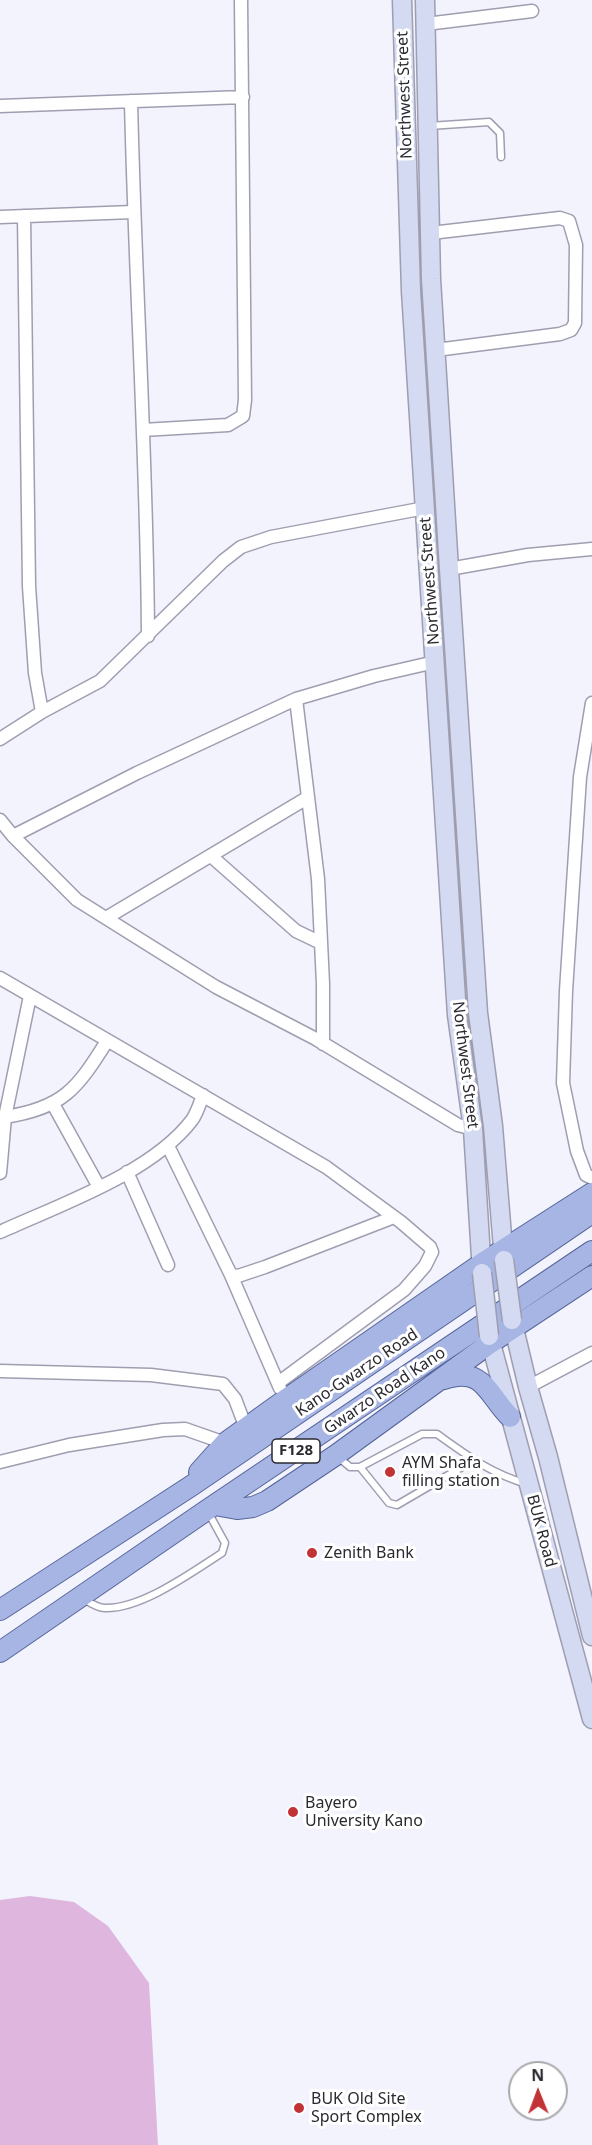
<!DOCTYPE html>
<style>
body{margin:0}
#map{position:relative;width:592px;height:2145px;overflow:hidden;background:#f3f3fe;font-family:"Noto Sans",sans-serif}
canvas{display:block}
.north{position:absolute;left:508px;top:2061px;width:60px;height:60px;box-sizing:border-box;background:#fff;border:2px solid #aaaaad;border-radius:50%;rotate:359deg;font-size:16px;font-weight:700;line-height:24px;text-align:center;color:#2b2a31}
.north::after{content:'';display:block;margin:auto;width:21px;height:27px;background:#c23336;clip-path:polygon(50% 0,100% 100%,50% 72%,0 100%)}
</style>
<div id="map">
<canvas width="592" height="2145"></canvas>
<div class="north">N</div>
</div>
<script>
const g = document.querySelector('canvas').getContext('2d');
g.lineJoin = 'round';
function fill(path, color) { g.fillStyle = color; g.fill(path, 'evenodd'); }
function stroke(path, color, width, dash) { g.strokeStyle = color; g.lineWidth = width; g.lineCap = dash ? 'butt' : 'round'; g.setLineDash(dash || []); g.stroke(path); }
function drawText(font, color, halo, rows, align = 'center') {
  g.font = font + ' "Noto Sans",sans-serif'; g.lineWidth = 6; g.setLineDash([]); g.textBaseline = 'middle'; g.strokeStyle = halo; g.fillStyle = color; for (const [text, x, y, turn = 0] of rows) {
    g.save(); g.translate(x, y); g.rotate((+turn || 0) * Math.PI / 180); g.textAlign = isNaN(turn) ? turn : align; if (halo) g.strokeText(text, 0, 0); g.fillText(text, 0, 0); g.restore();
  }
}
fill(new Path2D(`
 M30,1896l44,6 34,24 41,57 9,162h-158v-245z`), '#dfb6de');
const lane = new Path2D(`
 M429,126l60,-4 11,11 1,24
 M338,1457l12,10h10l62,-33h15c31,22 53,39 90,50
 M360,1467l29,36 8,2 77,-45
 M84,1599c6,4 14,9 21,9 37,1 87,-36 117,-55l3,-10 -17,-31`);
const street = new Path2D(`
 M426,24l106,-13
 M131,101c4,179 16,356 17,535
 M0,106l243,-9
 M24,216l5,370 6,87 7,39
 M0,217l133,-5
 M431,233l129,-15 9,3 7,24 -1,78 -4,7 -11,4 -124,16
 M143,430l85,-5 15,-9 2,-16 -4,-400
 M449,569l79,-14 64,-6
 M296,699l22,180 5,105v60
 M592,703l-12,74 -14,214 -3,92 14,68 9,24 6,3
 M0,739l42,-27 58,-31 123,-120 18,-14 30,-10 154,-29
 M0,820l13,16 64,64 139,87 100,52 142,86 15,4
 M13,836l124,-63 159,-74 78,-23 61,-14
 M211,856l85,75 25,12
 M106,918l201,-120
 M0,978l326,189 75,55 29,25 2,5 -7,14 -21,24 -126,93
 M53,1104l46,83
 M5,1117c58,-9 72,-28 102,-76
 M168,1146l63,129 49,113
 M127,1172l41,93
 M0,1173l5,-56 25,-121
 M0,1232c59,-27 152,-59 192,-112 5,-7 8,-17 11,-25
 M231,1275l7,1 27,-9 129,-50
 M0,1371l151,4 72,9 12,15 11,29
 M528,1387l64,-34
 M0,1462l69,-17 94,-15 22,-1 40,14`);
const secondary = new Path2D(`
 M402,0l9,291 46,724 16,114 9,144
 M425,0l6,279 18,290 29,444 15,113 11,134
 M512,1320l16,67 20,70 44,179
 M489,1336l103,383`);
const primary = new Path2D(`
 M444,1379c40,-13 43,15 66,38
 M199,1472l26,-29 60,-43 196,-136 111,-71
 M215,1505l22,4 16,-2 14,-6 69,-46 153,-111 103,-68
 M0,1610l191,-124 401,-273
 M0,1652l207,-142 385,-259`);
stroke(lane, '#9f9eb0', 9);
stroke(street, '#9f9eb0', 15);
stroke(secondary, '#9f9eb0', 21);
stroke(primary, '#556499', 22);
stroke(lane, '#fff', 6);
stroke(street, '#fff', 12);
stroke(secondary, '#d3daf1', 18);
stroke(primary, '#a6b5e3', 20);
const secondaryBridge = new Path2D(`
 M504,1260l8,60
 M482,1273l7,63`);
stroke(secondaryBridge, '#9f9eb0', 21, []);
stroke(secondaryBridge, '#d3daf1', 18);
for (const [x, y, r, color] of [
 [390,1472,6,"#c23336"],
 [312,1553,6,"#c23336"],
 [293,1812,6,"#c23336"],
 [299,2108,6,"#c23336"]
]) { const dot = new Path2D(); dot.arc(x, y, r, 0, 2 * Math.PI); g.fillStyle = color; g.fill(dot); stroke(dot, '#fff', 2); }
for (const [x, y, w] of [
 [296,1451,48]
]) { const box = new Path2D(); box.roundRect(x - w / 2, y - 12, w, 24, 4.5); g.fillStyle = '#fff'; g.fill(box); stroke(box, '#2b2a31', 1.5); }
drawText('bold 15px', '#2b2a31', null, [
 ["F128",296,1451]
]);
drawText('16px', '#2b2a31', '#fff', [
 ["Northwest Street",405,95,-92],
 ["Northwest Street",430,581,-94],
 ["Northwest Street",465,1065,83],
 ["Kano-Gwarzo Road",357,1373,-34],
 ["Gwarzo Road Kano",385,1391,-34],
 ["BUK Road",541,1531,75]
]);
drawText('16px', '#2b2a31', '#fff', [
 ["AYM Shafa",402,1463],
 ["filling station",402,1481],
 ["Zenith Bank",324,1553],
 ["Bayero",305,1803],
 ["University Kano",305,1821],
 ["BUK Old Site",311,2099],
 ["Sport Complex",311,2117]
], 'left');
</script>
